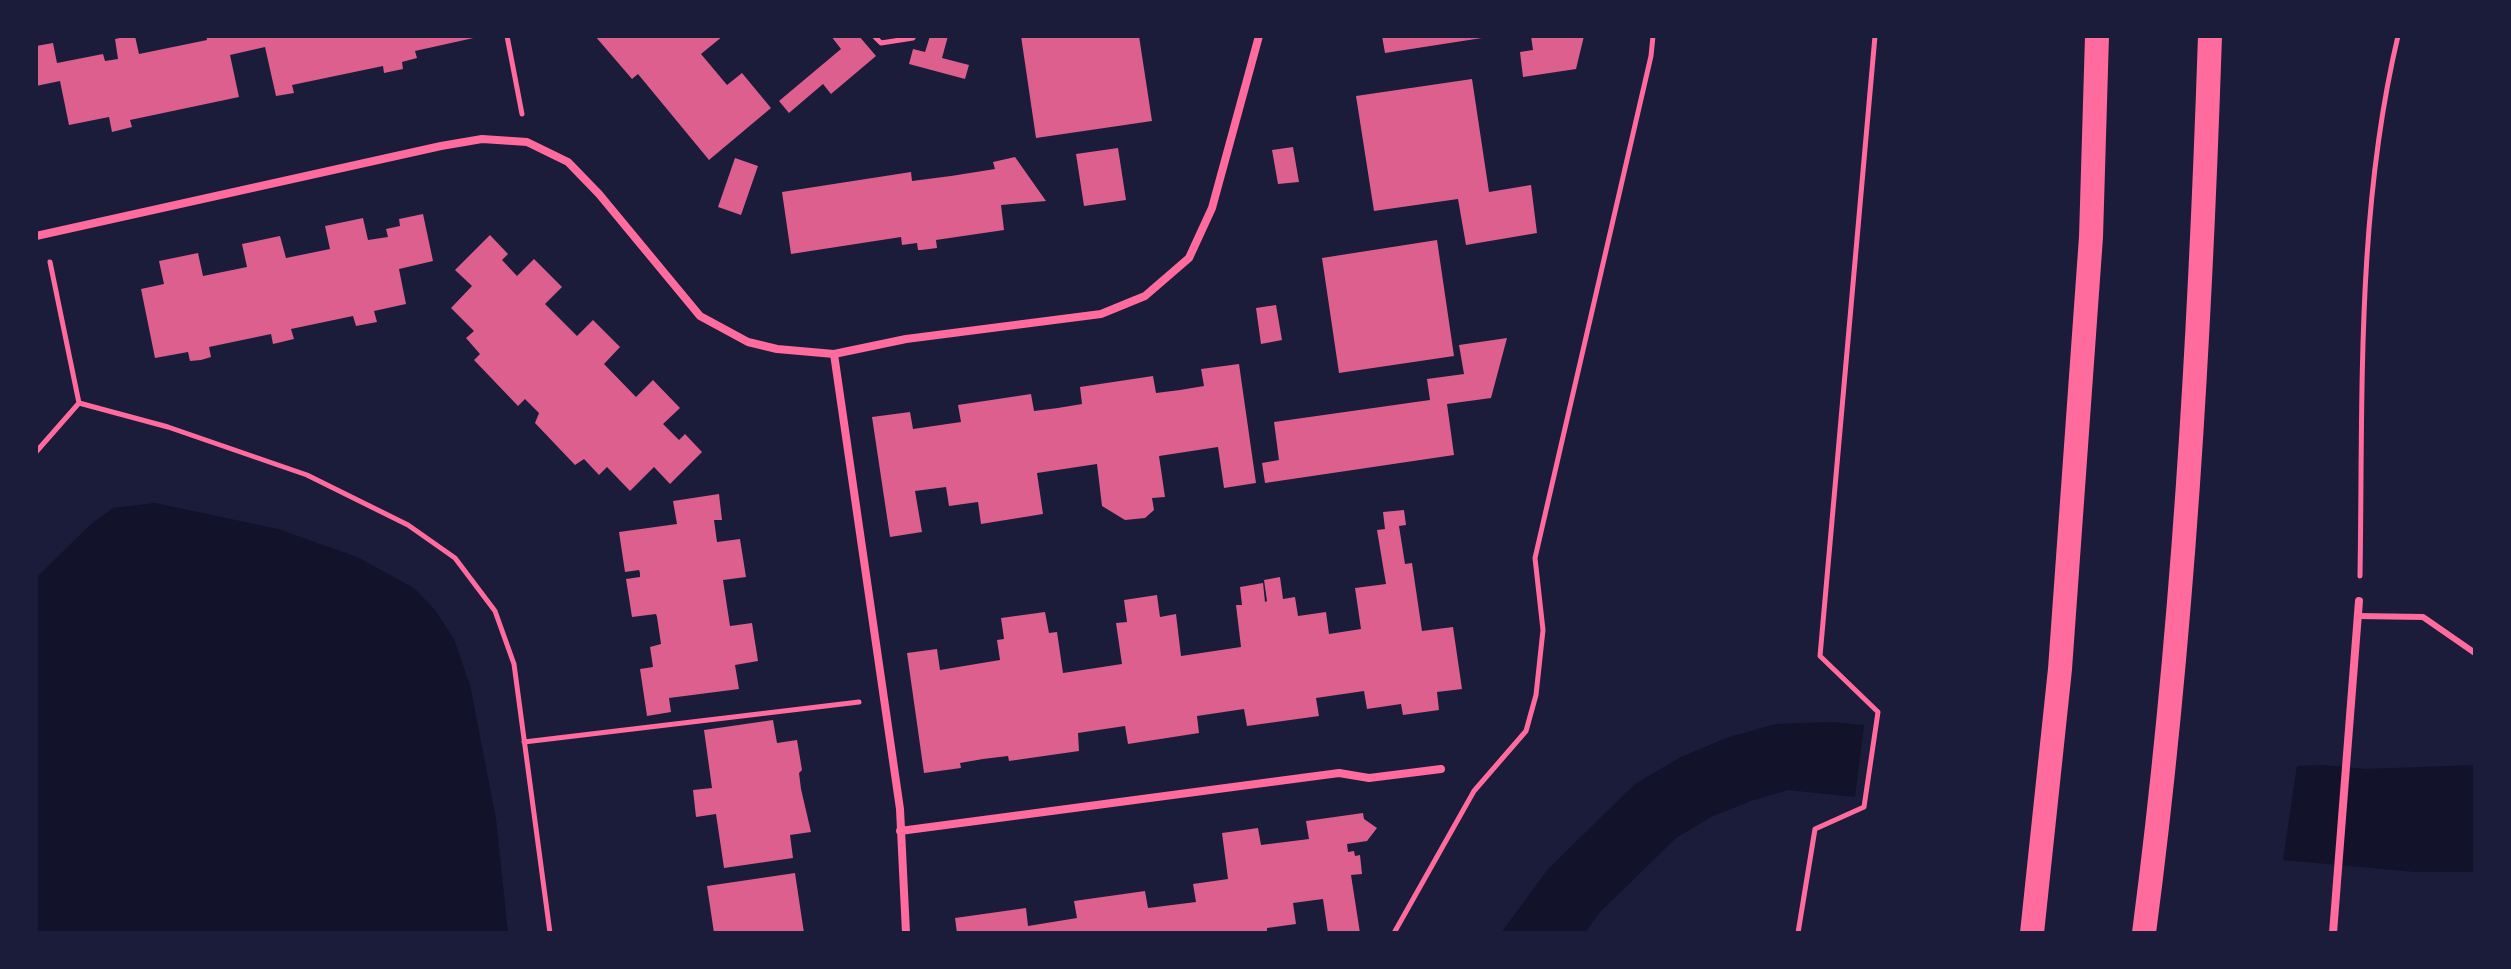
<!DOCTYPE html>
<style>
body{margin:0}
#map{position:relative;width:2511px;height:969px;overflow:hidden;background:#1b1b3a;font-family:Spectral,serif}
canvas{display:block}
.frame{position:absolute;inset:0;border:38px solid #1b1b3a;pointer-events:none}
</style>
<div id="map">
<canvas width="2511" height="969"></canvas>
<div class="frame"></div>
</div>
<script>
const g = document.querySelector('canvas').getContext('2d');
g.lineJoin = 'round';
function fill(path, color) { g.fillStyle = color; g.fill(path, 'evenodd'); }
function stroke(path, color, width, dash) { g.strokeStyle = color; g.lineWidth = width; g.lineCap = dash ? 'butt' : 'round'; g.setLineDash(dash || []); g.stroke(path); }
fill(new Path2D(`
 M155,503l123,26 79,28 57,31 21,22 19,29 16,46 26,134 12,114h-472v-355l55,-54 22,-16z
 M1831,722l33,3 -9,72 -67,-7 -37,11 -40,16 -35,21 -77,75 -14,20h-84l47,-64 87,-85 46,-27 48,-20 47,-13z
 M2324,765l42,4 109,-4v107h-60l-132,-12 14,-94z`), '#12122b');
fill(new Path2D(`
 M129,36h6l4,18 68,-14 -1,-4 272,1 -63,14 2,7 -15,4 1,7 -19,4 -1,-7 -91,19 2,8 -18,3 -11,-49 -35,8 9,42 -109,23 2,7 -20,5 -3,-15 -40,8 -9,-44 -24,5v-40l17,-3 4,20 46,-9 2,7 13,-2 -3,-20z
 M595,36h128l-22,18 26,31 15,-12 29,35 -62,52 -71,-86 -6,5z
 M831,36h28l17,20 -45,38 -8,-10 -34,29 -10,-12 62,-52z
 M930,36h18l-6,22 27,7 -4,14 -56,-15 4,-15 12,3z
 M1021,36h118l13,85 -116,17z
 M1382,36h100v2l-97,15z
 M1531,36h53l-8,33 -53,8 -3,-25 13,-2z
 M1472,79l17,113 42,-7 6,48 -71,12 -8,-46 -84,12 -18,-115z
 M1293,147l6,35 -21,2 -6,-34z
 M1118,148l8,52 -42,6 -8,-52z
 M1015,157l31,44 -45,4 3,25 -68,10 1,8 -16,2h-3l-1,-7 -15,2 -1,-8 -110,17 -9,-62 129,-20 1,9 39,-5 44,-7 -2,-7z
 M735,158l23,8 -17,49 -23,-8z
 M423,214l10,47 -34,8 7,35 -32,7 3,11 -21,4 -3,-10 -62,13 3,10 -21,5 -2,-10 -62,13 2,10 -10,3 -11,1 -2,-9 -33,6 -14,-69 23,-5 -5,-23 39,-8 5,23 44,-9 -5,-23 38,-8 6,22 44,-9 -5,-23 38,-8 5,22 20,-3 -2,-8 14,-3 -1,-7z
 M490,235l18,19 -6,6 15,16 17,-17 28,28 -17,17 32,32 16,-16 27,27 -16,17 32,33 17,-17 27,28 -17,16 16,16 6,-6 17,18 -32,32 -16,-17 -24,24 -23,-24 -8,8 -15,-16 -9,6 -40,-42 4,-10 -14,-14 -7,7 -44,-46 6,-6 -14,-16 8,-7 -23,-23 21,-22 -17,-16z
 M1437,240l17,116 -115,17 -17,-115z
 M1276,305l6,35 -21,4 -5,-36z
 M1507,338l-16,60 -44,6 7,51 -189,28 -3,-20 17,-3 -5,-38 156,-22 -3,-21 37,-5 -5,-29z
 M1239,364l17,119 -32,5 -6,-41 -59,9 6,41 -13,1 2,12 -9,8 -20,2 -23,-14 -5,-42 -60,9 6,41 -62,10 -3,-22 -29,4 -3,-19 -31,4 7,41 -32,5 -18,-120 38,-5 3,17 48,-7 -3,-17 73,-11 3,17 24,-3 24,-4 -2,-17 73,-11 3,17 24,-3 24,-4 -3,-17z
 M719,494l3,26h-8l3,22 23,-3 6,38 -23,3 7,46 22,-3 6,38 -23,4 4,24 -70,9 2,14 -24,4 -7,-47 13,-2 -3,-20 11,-3 -4,-27 -1,-3 -24,3 -6,-38 14,-2v-4l-1,-3 -14,2 -6,-40 58,-8 -4,-23z
 M1404,510l2,15 -7,1 6,38 7,-1 10,68 31,-4 9,62 -25,3 2,18 -36,5 -2,-11 -34,5 -3,-18 -48,7 3,18 -72,10 -3,-17 -47,7 2,17 -71,11 -3,-18 -47,7 1,18 -70,10 -1,-5 -25,3 -23,4 1,5 -37,5 -17,-120 30,-4 3,21 60,-10 -3,-20 7,-1 -3,-21 44,-6 4,21 8,-1 6,41 59,-9 -6,-41 11,-1 -3,-22 33,-5 3,22 16,-3 5,42 60,-9 -5,-42h6l-2,-18 23,-4 2,19 2,-1 -3,-21 16,-3 3,22 12,-2 3,19 28,-4 3,22 32,-5 -6,-41 31,-4 -9,-54 8,-1 -2,-17z
 M773,720l4,23 20,-3 5,30 -3,3 2,16 10,43 -21,3 3,23 -69,10 -8,-54 -20,3 -3,-27 19,-2 -8,-58z
 M1363,813l1,6 13,9 -10,13 -20,3 1,8 6,-1 1,5 5,-1 2,19 -11,1 9,58h-32l-5,-34 -30,4 3,21 -29,4v5h-310l-2,-15 71,-10 2,18 49,-8 -3,-17 71,-10 3,17 48,-6 -3,-18 35,-5 -6,-46 36,-5 3,17 48,-6 -3,-18z
 M795,873l9,60h-90l-7,-47z`), '#dd5f8e');
stroke(new Path2D(`
 M507,36l15,78
 M874,36l7,7 32,-5 1,-2
 M50,262l29,141
 M36,452l43,-49 89,24 139,48 101,50 47,33 40,53 19,53 36,269
 M2360,576c3,-180 -4,-363 38,-540
 M524,742l335,-40
 M1394,933l80,-142 52,-60 10,-36 7,-65 -8,-72 116,-502 2,-20
 M1798,933l17,-104 49,-22 14,-95 -58,-56 55,-620`), '#ff6b9d', 5);
stroke(new Path2D(`
 M2358,616l65,1 52,36`), '#ff6b9d', 6);
stroke(new Path2D(`
 M36,236l405,-90 41,-7 45,3 41,20 31,32 101,122 48,26 29,7 57,5 72,-15 195,-25 44,-18 44,-38 23,-50 47,-172
 M834,354l66,455 6,124
 M900,831l439,-58 30,5 72,-9
 M2333,933l26,-332`), '#ff6b9d', 8);
stroke(new Path2D(`
 M2032,933l28,-264 31,-432 6,-201
 M2144,933c39,-297 56,-597 66,-897`), '#ff6b9d', 24);
</script>
